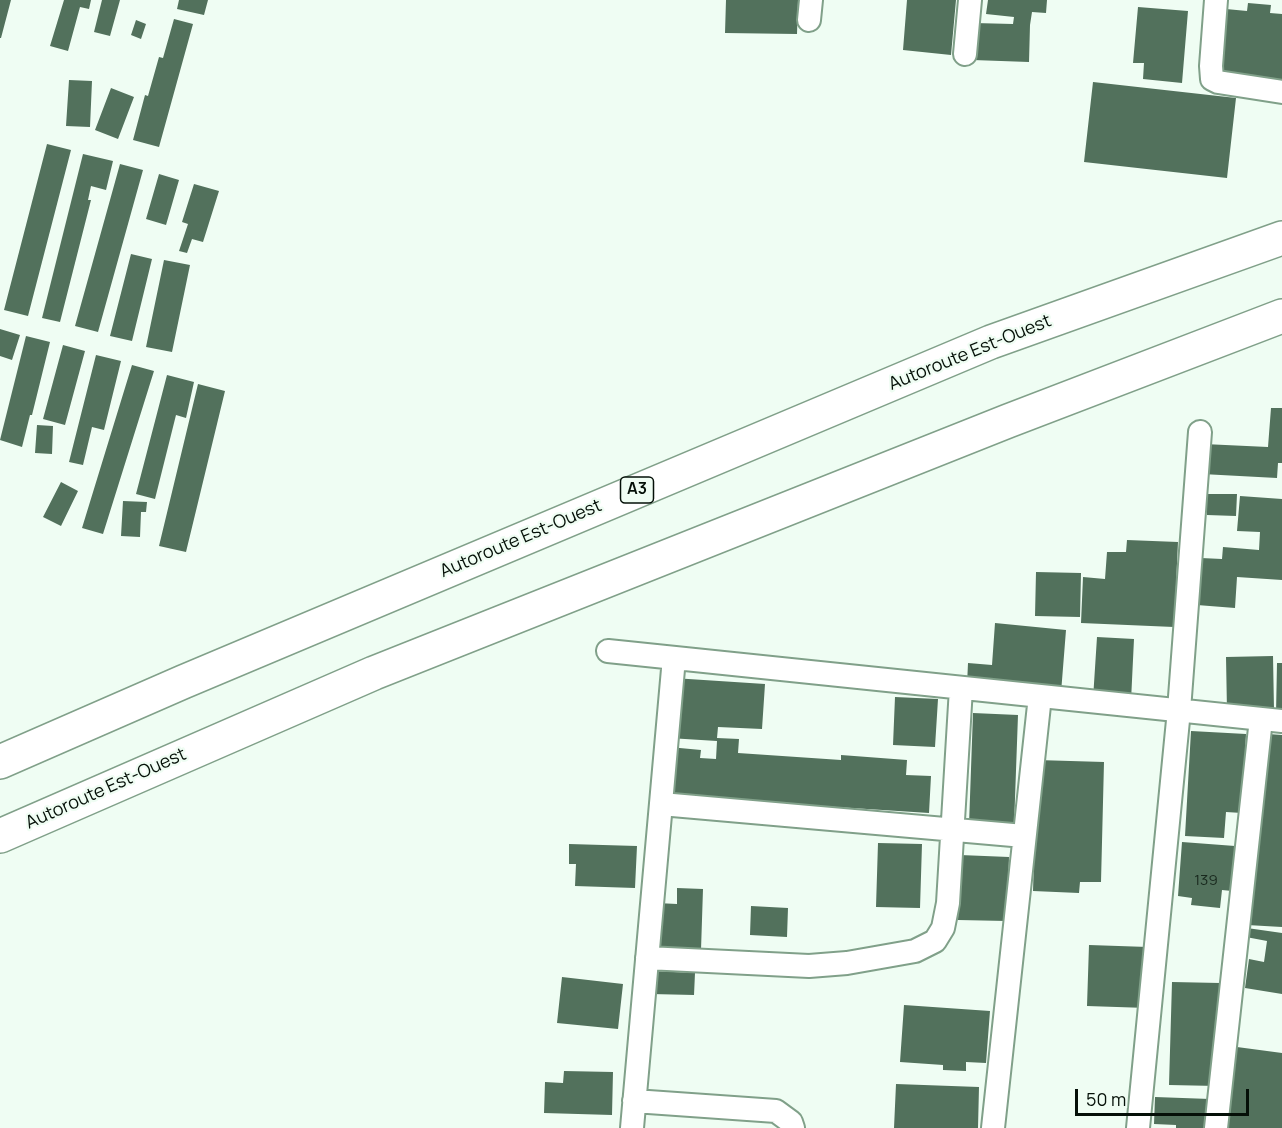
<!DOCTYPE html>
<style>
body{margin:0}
#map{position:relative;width:1282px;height:1128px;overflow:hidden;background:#effdf3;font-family:Manrope,sans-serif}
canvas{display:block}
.scale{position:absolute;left:1075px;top:1089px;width:174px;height:27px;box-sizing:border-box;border:3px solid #051008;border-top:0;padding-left:8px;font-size:18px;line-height:21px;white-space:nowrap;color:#051008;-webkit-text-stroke:4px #effdf3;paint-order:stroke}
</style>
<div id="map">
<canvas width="1282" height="1128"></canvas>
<div class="scale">50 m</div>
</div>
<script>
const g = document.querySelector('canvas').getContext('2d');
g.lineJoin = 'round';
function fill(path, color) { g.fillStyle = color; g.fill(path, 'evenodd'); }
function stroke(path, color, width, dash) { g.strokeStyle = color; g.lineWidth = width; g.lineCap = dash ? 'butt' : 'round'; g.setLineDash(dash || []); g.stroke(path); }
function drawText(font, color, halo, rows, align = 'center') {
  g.font = font + ' Manrope,sans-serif'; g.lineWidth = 4.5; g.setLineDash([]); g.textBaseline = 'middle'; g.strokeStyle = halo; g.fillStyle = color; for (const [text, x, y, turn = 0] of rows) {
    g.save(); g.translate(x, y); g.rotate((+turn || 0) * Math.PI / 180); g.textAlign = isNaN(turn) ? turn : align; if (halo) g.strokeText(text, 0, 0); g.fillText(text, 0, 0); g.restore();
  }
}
fill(new Path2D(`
 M0,0h11l-10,38h-1z
 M64,0h27l-2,9 -9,-2 -12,44 -18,-5z
 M102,0h18l-10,36 -16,-4z
 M179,0h29l-4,15 -27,-6z
 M726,0h72l-1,34 -72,-1z
 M907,0h49l-5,55 -48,-5z
 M988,0h59l-1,13 -14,-1 -2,13 -1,37 -56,-2 1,-37 39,1 1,-7 -28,-3z
 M1248,3l23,2 -1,8 12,1v66l-61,-5 5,-66 21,2z
 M1138,7l50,4 -6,72 -39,-4 1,-16h-11z
 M174,19l19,5 -34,123 -26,-7 12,-45 3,1 11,-39 4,1z
 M136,20l10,4 -5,15 -10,-4z
 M69,80l23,1 -2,46 -24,-1z
 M1093,82l143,16 -9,80 -143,-16z
 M111,88l23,9 -16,42 -23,-9z
 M47,144l24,6 -43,166 -24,-6z
 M83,154l30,7 -7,29 -15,-4 -3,14h3l-31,122 -18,-4z
 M120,164l23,6 -45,162 -23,-6z
 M159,174l20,6 -13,45 -20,-6z
 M194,184l25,7 -16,51 -11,-3 -5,14 -8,-2 9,-27 -6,-2z
 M131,254l21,5 -20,82 -22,-5z
 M164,260l26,5 -18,87 -26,-5z
 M0,329l20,6 -8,25 -12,-4z
 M26,336l24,6 -18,73h-2l-8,32 -22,-7z
 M63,345l22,6 -20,74 -22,-6z
 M96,355l25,6 -17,69 -12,-3 -9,38 -14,-3z
 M132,365l22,6 -51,163 -21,-6z
 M167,375l27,7 -8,36 -10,-3 -21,84 -19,-5z
 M198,384l27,7 -39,161 -27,-6z
 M1271,408h11v55h-4l-1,15 -75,-4 2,-30 64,3z
 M37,425l16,1 -1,28 -17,-1z
 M61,482l17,9 -17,35 -18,-9z
 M1207,494h30l-1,22 -29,-1z
 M1240,496l42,3v81l-45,-3 -2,31 -38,-3 4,-47 21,1 1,-12 36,3 1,-18 -23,-1z
 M123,501l24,1 -1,10h-5l-1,25 -19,-1z
 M1127,540l51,2 -4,85 -93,-4 2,-46 22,2 2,-27h19z
 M1036,572l45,1 -1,44 -45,-1z
 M995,623l71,7 -5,63 -94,-8 1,-22 24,2z
 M1097,637l37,2 -3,62 -38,-2z
 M1273,656l1,54 -47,1 -1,-54z
 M1277,663h5v51h-6z
 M673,678l92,6 -3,45 -44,-2 -1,11 22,1 -1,14 103,7v-5l66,5 -1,15 25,1 -2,37 -263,-17 3,-49 32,3 -1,8 16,1 1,-18 -48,-3z
 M895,697l43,2 -3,48 -42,-2z
 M973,713l45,2 -4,111 -45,-1z
 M1191,731l55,3 -4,79 -16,-1 -2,26 -39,-2z
 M1268,734l14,1v192l-35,-2z
 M1037,760l67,2 -3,120h-21l-1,11 -46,-2z
 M1182,842l53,4 -3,45 -10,-1 -2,18 -29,-3 1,-7 -14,-2z
 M878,843l44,1 -2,64 -44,-1z
 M569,844l68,2 -2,42 -60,-2 1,-22h-7z
 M960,855l49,2 -2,64 -49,-1z
 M677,888l26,1 -2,61 -49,-2 5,-45 20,1z
 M751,906l37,2 -1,29 -37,-2z
 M1247,928l35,5v61l-37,-6 4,-29 15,3 3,-21 -21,-4z
 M1089,945l59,2 -1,61 -60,-2z
 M652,971l43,2 -1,22 -43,-1z
 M562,977l61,7 -5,45 -61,-6z
 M1172,982l48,1 -3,103 -48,-1z
 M904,1005l86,6 -4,52 -20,-1v9l-23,-1v-5l-43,-3z
 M1237,1047l45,6v75h-60l5,-45 5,1z
 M564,1071l49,1 -1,43 -68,-2 1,-31 18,1z
 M896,1084l83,3 -1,41h-84z
 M1155,1097l55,2 -1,29h-33v-3l-22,-1z`), '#52715c');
const street = new Path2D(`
 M1216,0l-5,66 1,13 6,3 64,10
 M809,20l2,-20
 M965,54l5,-54
 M608,651l674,70
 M661,804l363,32
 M647,958l162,8 38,-3 68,-12 20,-10 8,-13 5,-25 13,-215
 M634,1101l142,10 15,11 2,6
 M632,1128l42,-470
 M993,1128l47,-432
 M1138,1128l41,-418 21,-278
 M1216,1128l45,-409`);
const highway = new Path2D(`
 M0,762l183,-80 808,-340 291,-104
 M0,836l374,-163 634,-252 274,-105`);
stroke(street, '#80a089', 26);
stroke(highway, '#80a089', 36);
stroke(street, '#fff', 22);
stroke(highway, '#fff', 33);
drawText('15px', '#18281d', null, [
 ["139",1206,881]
]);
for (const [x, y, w] of [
 [637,490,33]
]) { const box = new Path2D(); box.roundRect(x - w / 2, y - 13, w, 26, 4.5); g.fillStyle = '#effdf3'; g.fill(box); stroke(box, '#051008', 1.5); }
drawText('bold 16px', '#051008', null, [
 ["A3",637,490]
]);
drawText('18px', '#051008', '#effdf3', [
 ["Autoroute Est-Ouest",970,353,-22],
 ["Autoroute Est-Ouest",521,539,-23],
 ["Autoroute Est-Ouest",106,789,-24]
]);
</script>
